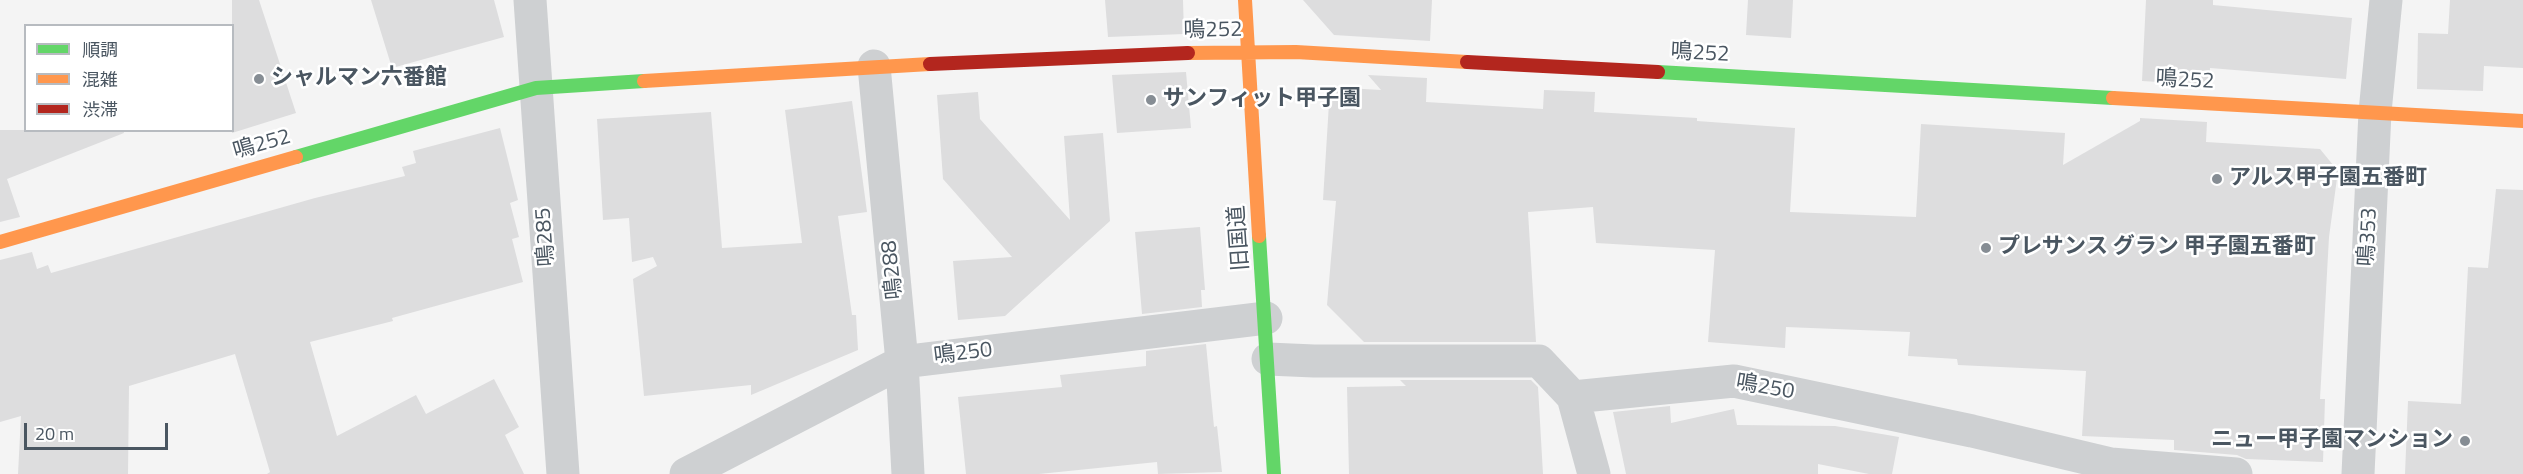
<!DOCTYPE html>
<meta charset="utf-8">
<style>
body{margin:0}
#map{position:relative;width:2523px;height:474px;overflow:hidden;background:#f4f4f4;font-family:"Titillium Web","Noto Sans JP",sans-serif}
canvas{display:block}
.legend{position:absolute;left:24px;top:24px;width:210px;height:108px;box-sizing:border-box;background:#fff;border:2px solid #b7bbc0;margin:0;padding:8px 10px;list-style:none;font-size:18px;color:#4a5661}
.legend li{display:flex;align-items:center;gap:12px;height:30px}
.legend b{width:30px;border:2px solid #b7bbc0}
.scale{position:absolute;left:24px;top:423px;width:144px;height:27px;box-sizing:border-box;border:3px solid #4a5661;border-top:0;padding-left:8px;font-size:18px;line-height:21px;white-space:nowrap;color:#4a5661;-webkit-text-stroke:4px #fff;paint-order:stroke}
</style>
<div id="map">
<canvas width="2523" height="474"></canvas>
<ul class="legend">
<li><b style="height:8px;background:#63d668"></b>順調</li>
<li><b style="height:8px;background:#ff974d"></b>混雑</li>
<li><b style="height:8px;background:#b3261e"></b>渋滞</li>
</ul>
<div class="scale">20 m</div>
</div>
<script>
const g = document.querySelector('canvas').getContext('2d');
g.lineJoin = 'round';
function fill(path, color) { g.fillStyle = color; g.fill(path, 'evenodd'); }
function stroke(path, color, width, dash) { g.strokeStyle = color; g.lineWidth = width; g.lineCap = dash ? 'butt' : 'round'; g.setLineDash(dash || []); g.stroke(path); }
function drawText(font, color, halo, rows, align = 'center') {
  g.font = font + ' "Titillium Web","Noto Sans JP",sans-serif'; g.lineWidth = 5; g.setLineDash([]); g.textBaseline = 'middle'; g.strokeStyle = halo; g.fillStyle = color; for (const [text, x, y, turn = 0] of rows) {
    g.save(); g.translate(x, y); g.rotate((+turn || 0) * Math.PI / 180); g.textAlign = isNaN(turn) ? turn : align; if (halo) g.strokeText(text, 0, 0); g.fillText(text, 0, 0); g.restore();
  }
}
fill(new Path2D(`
 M232,0h27l37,113 -64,20z
 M371,0h123l10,37 -112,31z
 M1105,0h78l1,34 -76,3z
 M1303,0h129l-2,41 -96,-6z
 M1748,0h45l-2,38 -45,-3z
 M2146,0h67v5l139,13 -6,61 -136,-11 -1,17 -67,-4z
 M2450,0h73v68l-39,-2 -1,25 -66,-2 1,-56 30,1z
 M1186,72l5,56 -74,5 -5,-58z
 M1368,75l59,3 -1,24 117,7 1,-19 51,2 -1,20 103,6v3l98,7 -5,84 126,5 5,-93 144,9 -2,32 77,-44v-3l67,4 -1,20 114,7 18,22 -9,66 -9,162h5l-2,63 -77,-3 -9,-4 -63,-5v-10l-92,-4 4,-65 -128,-6 -1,-6 -49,-3 2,-24 -124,-5 -1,21 -77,-6 7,-92 -119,-7 -3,-36 -65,5 8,130h-172l-37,-37 9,-104 -13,-1 7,-113 51,3z
 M978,92l2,27 90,101 -6,-84 39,-3 7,88 -105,95 -47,4 -5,-59 59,-4 -69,-78 -6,-84z
 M852,101l15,111 -29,4 14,99h4l2,35 -107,45v-10l-107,11 -11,-117 24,-13 -4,-9 -21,5 -3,-44 -26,2 -6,-101 114,-7 11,136 80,-5 -17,-133z
 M500,128l18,72 -8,3 9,34 -7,2 11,43 -131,36 1,3 -83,21 27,94 79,-41 10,19 68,-35 25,48 -14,8 19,39h-257l3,-2 -35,-118 -106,32 -1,88h-110l3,-58 -21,6v-162l32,-8 5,17 11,-4 3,8 264,-75 90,-22 -3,-9 14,-4 -3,-12z
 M0,130h123l1,3 -117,46 13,38 -20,5z
 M2496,189l27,1v284h-118l3,-73 53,3 7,-137 20,1z
 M1200,227l5,63h-4l1,17 -60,7 -7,-82z
 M1206,344l8,83 3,-1 5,46 -64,2 -1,-12 -118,12h-73l-8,-77 104,-10 -2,-12 86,-9v-15z
 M1400,380h131l7,7 5,87h-194l-2,-87 59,-1z
 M1670,406l1,17 63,-14 3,16 98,1 64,11 -7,37h-23l-51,-10v10h-192l-13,-62z`), '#ddddde');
stroke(new Path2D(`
 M530,0l33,474
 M874,66l28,296 6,112
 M1268,359l46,2h225l34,36 161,-16 238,50 139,33 125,10
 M1573,397l21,77
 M686,474l216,-112 364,-44
 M2358,474l17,-362 11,-112`), '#ced0d2', 33);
stroke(new Path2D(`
 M1658,72l455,26
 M296,157l240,-69 108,-7
 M1259,236l15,238`), '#63d668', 14);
stroke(new Path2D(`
 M1245,0l14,236
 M1188,53l108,-1 171,10
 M644,81l286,-17
 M2113,98l410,23
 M0,242l296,-85`), '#ff974d', 14);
stroke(new Path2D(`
 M1467,62l191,10
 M930,64l258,-11`), '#b3261e', 14);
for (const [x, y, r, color] of [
 [259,79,6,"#868d94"],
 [1151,100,6,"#868d94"],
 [2217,179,6,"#868d94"],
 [1986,248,6,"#868d94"],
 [2465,441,6,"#868d94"]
]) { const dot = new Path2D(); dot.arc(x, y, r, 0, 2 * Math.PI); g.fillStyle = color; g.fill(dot); stroke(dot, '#fff', 2); }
drawText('22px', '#4a5661', '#fff', [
 ["鳴252",1213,31,-1],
 ["鳴252",1700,54,3],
 ["鳴252",2185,81,3],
 ["鳴252",262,145,-16],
 ["鳴285",546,237,-94],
 ["鳴353",2369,237,-87],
 ["旧国道",1240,238,-94],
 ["鳴288",893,270,-96],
 ["鳴250",963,354,-7],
 ["鳴250",1765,388,10]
]);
drawText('bold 22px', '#4a5661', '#fff', [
 ["シャルマン六番館",271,79],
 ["サンフィット甲子園",1163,100],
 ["アルス甲子園五番町",2229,179],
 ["プレサンス グラン 甲子園五番町",1998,248],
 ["ニュー甲子園マンション",2453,441,"right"]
], 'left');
</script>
